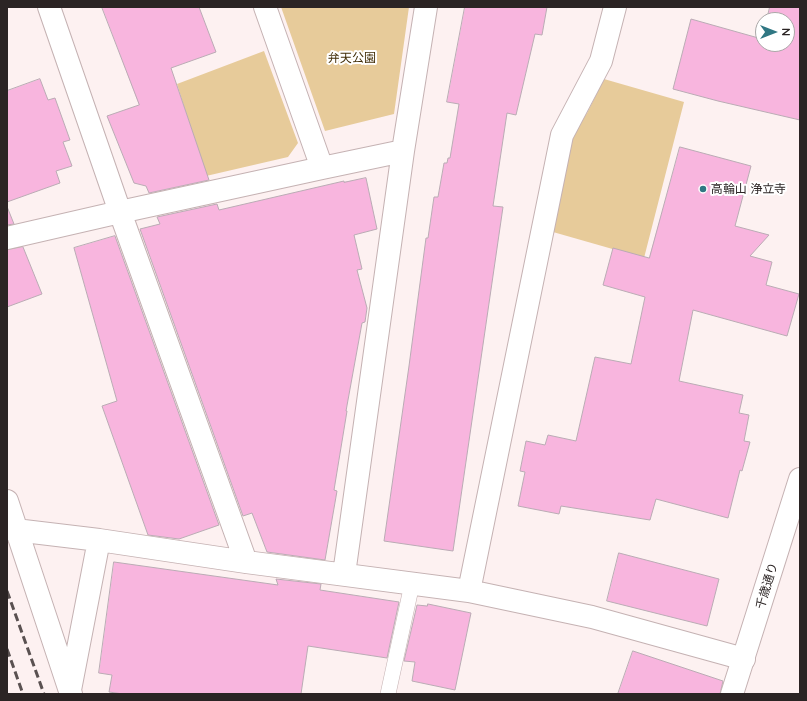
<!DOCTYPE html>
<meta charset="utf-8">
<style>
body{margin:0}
#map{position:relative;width:807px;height:701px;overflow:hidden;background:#fdf1f1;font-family:Quicksand,sans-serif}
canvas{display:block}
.frame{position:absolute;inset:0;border:8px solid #2b2424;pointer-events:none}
.north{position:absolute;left:755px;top:12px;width:40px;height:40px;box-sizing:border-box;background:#fff;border:1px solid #aaa7a7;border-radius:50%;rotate:90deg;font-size:11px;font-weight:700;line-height:16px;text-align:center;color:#2b2424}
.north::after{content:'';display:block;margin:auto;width:14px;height:18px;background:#307783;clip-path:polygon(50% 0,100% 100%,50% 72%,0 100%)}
</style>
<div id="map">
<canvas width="807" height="701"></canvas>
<div class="frame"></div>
<div class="north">N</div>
</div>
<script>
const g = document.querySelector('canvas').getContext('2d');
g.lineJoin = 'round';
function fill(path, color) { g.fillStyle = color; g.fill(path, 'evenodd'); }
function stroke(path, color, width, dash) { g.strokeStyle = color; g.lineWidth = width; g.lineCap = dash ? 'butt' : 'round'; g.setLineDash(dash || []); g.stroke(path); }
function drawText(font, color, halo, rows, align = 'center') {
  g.font = font + ' Quicksand,"Noto Sans JP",sans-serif'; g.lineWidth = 4; g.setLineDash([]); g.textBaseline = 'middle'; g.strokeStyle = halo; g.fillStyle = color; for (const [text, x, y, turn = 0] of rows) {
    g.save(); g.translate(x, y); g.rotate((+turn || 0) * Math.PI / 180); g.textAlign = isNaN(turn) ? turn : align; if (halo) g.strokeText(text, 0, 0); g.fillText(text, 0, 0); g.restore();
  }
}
fill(new Path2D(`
 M281,7h128l-15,107 -69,17z
 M264,51l34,92 -10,14 -82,19 -29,-92z
 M604,79l80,23 -40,156 -91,-26 18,-95 16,-24z`), '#e7cb9a');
const building = new Path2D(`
 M102,7h97l17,45 -45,16 38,112 -60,13 -3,-7 -12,-3 -27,-67 32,-11z
 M465,7h82l-5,28 -7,-1 -19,81 -9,-2 -14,93 10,1 -50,344 -69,-10 25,-175 17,-128h2l6,-41h4l6,-34h3l1,-5h2l9,-54 -12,-2z
 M770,7h30v113l-82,-19 -45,-12 18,-70 71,20 1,-5v10h24v-24h-20z
 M40,79l8,21 7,-2 15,42 -7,2 9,24 -16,5 4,12 -53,19v-111z
 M680,147l71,19 -16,60 34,9 -19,21 22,6 -6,23 33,9 -12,42 -94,-26 -14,71 64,14 -4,18 10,2 -5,26 6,1 -8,29 -2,-1 -12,48 -72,-19 -6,21 -89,-14 -2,8 -41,-8 7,-34 -5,-1 6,-30 19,4 3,-10 28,6 19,-84 36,7 14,-67 -42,-12 10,-37 36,10z
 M366,178l11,51 -23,6 8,34 -5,1 10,38 -2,14 -3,1 -16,88h1l-13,79 3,1 -12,69 -58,-8 -15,-39 -9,3 -103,-287 20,-5 -3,-7 60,-13 2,6 125,-29v1z
 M8,209l6,15 -7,1v-15z
 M115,236l104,289 -40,14 -31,-4 -46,-129 15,-5 -43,-153z
 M23,247l19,47 -35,13v-57z
 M619,553l100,26 -12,47 -100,-25z
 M114,562l164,23 -2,-6 45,5 -1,6 79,12 -12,56 -79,-12 -7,48h-178l-14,-2 3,-17 -13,-2z
 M428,604l43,9 -16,77 -43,-9 3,-19 -11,-1 13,-56 10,1z
 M633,651l90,30 -3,13h-102z`);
fill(building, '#f8b5de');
stroke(building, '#baabb4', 1);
const lane = new Path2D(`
 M388,694l24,-110`);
const street = new Path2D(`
 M49,7l71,205 126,350
 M265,7l57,161
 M7,238l113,-26 202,-44 81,-17
 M7,501l64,193
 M7,529l92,11 147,22 223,29 123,26 152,42
 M344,574l59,-423 23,-144
 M469,591l93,-456 39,-74 14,-54
 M70,690l29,-150`);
const secondary = new Path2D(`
 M732,694l68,-215`);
stroke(lane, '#c5b2b3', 16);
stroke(street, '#c5b2b3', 24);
stroke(secondary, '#c5b2b3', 24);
stroke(lane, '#fff', 15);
stroke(street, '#fff', 22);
stroke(secondary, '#fff', 22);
stroke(new Path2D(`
 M7,591l37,103
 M7,649l16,45`), '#5a5151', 3, [8, 4]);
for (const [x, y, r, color] of [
 [703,189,4,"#307783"]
]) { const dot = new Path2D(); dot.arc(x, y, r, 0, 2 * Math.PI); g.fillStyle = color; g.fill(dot); stroke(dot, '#fff', 1.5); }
drawText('12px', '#412e08', '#fff', [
 ["弁天公園",352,58]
]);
drawText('12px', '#2b2424', '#fff', [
 ["高輪山 浄立寺",711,189]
], 'left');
drawText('12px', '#2b2424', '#fff', [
 ["千歳通り",767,586,-73]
]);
</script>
